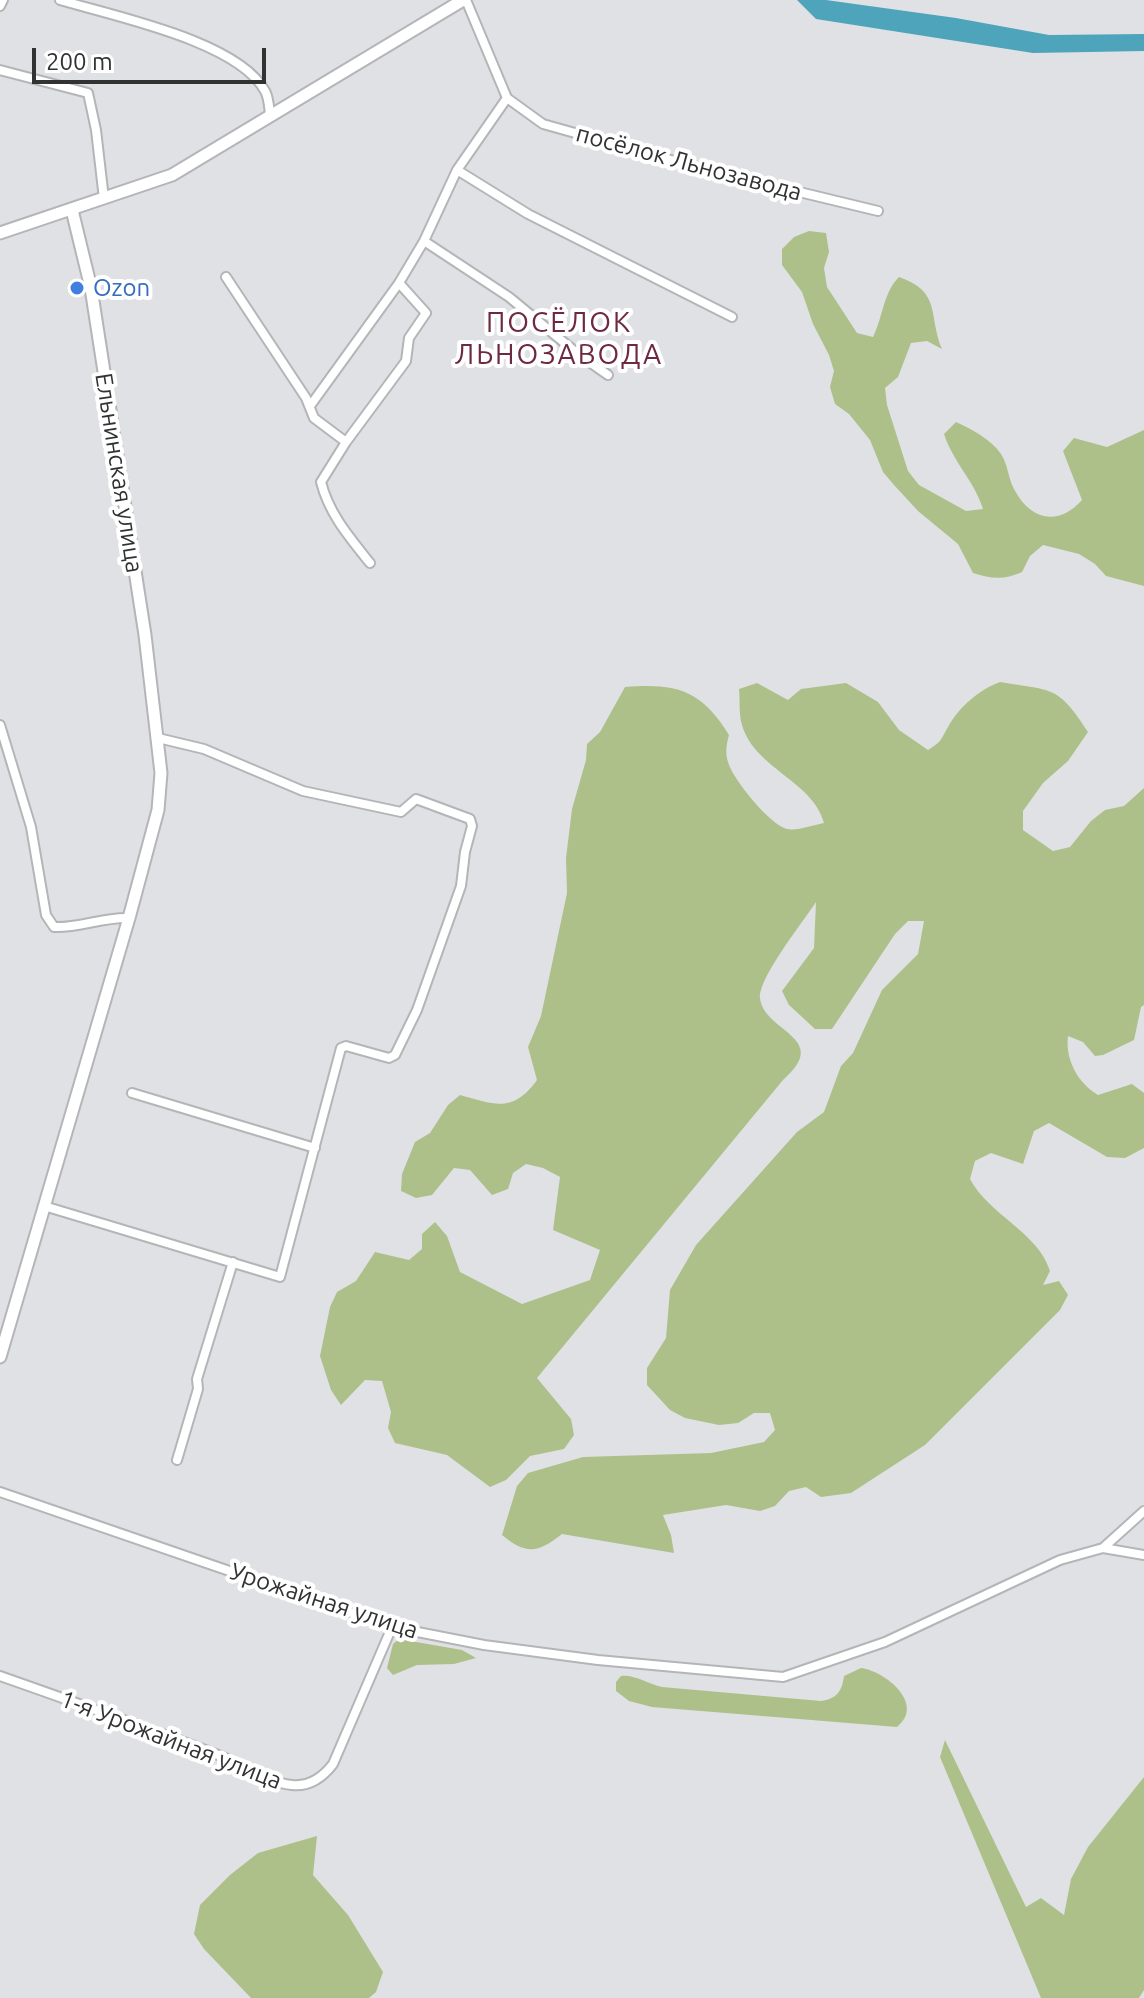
<!DOCTYPE html>
<meta charset="utf-8">
<style>
body{margin:0}
#map{position:relative;width:1144px;height:1998px;overflow:hidden;background:#e0e1e5;font-family:Ubuntu,sans-serif}
canvas{display:block}
.scale{position:absolute;left:32px;top:48px;width:234px;height:36px;box-sizing:border-box;border:4px solid #323233;border-top:0;padding-left:10px;font-size:24px;line-height:28px;white-space:nowrap;color:#323233;-webkit-text-stroke:6px #fff;paint-order:stroke}
</style>
<div id="map">
<canvas width="1144" height="1998"></canvas>
<div class="scale">200 m</div>
</div>
<script>
const g = document.querySelector('canvas').getContext('2d');
g.lineJoin = 'round';
function fill(path, color) { g.fillStyle = color; g.fill(path, 'evenodd'); }
function stroke(path, color, width, dash) { g.strokeStyle = color; g.lineWidth = width; g.lineCap = dash ? 'butt' : 'round'; g.setLineDash(dash || []); g.stroke(path); }
function drawText(font, color, halo, rows, align = 'center') {
  g.font = font + ' Ubuntu,sans-serif'; g.lineWidth = 8; g.setLineDash([]); g.textBaseline = 'middle'; g.strokeStyle = halo; g.fillStyle = color; for (const [text, x, y, turn = 0] of rows) {
    g.save(); g.translate(x, y); g.rotate((+turn || 0) * Math.PI / 180); g.textAlign = isNaN(turn) ? turn : align; if (halo) g.strokeText(text, 0, 0); g.fillText(text, 0, 0); g.restore();
  }
}
fill(new Path2D(`
 M809,231l17,2 3,19 -5,16 3,19 30,46 16,4c10,-20 10,-44 26,-60 43,15 29,38 43,72l-15,-8 -16,2 -13,34 -13,11 2,17 21,66 11,14 47,26 17,-2c-8,-27 -30,-47 -39,-75l12,-12c15,7 35,17 45,32 7,10 7,24 13,35 16,31 44,38 68,11l-19,-49 11,-13 33,9 37,-17v156l-38,-10 -11,-12 -16,-10 -36,-9 -13,11 -8,16c-18,8 -30,7 -49,1l-15,-29 -40,-33 -24,-26 -11,-13 -13,-32 -21,-26 -14,-10 -5,-17 4,-16 -5,-16 -16,-31 -11,-32 -20,-27v-16l12,-12z
 M1000,682c53,9 58,3 88,50l-20,29 -25,22 -20,28v19l30,21 17,-4 21,-26 14,-11 19,-4 20,-18v217l-3,2 -7,33 -31,15 -8,1 -12,-14 -15,-6c-3,24 10,47 30,59l34,-11 12,9v55l-19,10 -18,-1 -58,-34 -15,8 -11,33 -32,-11 -16,8 -5,18c19,36 68,53 80,92l-7,14 16,-4 9,14 -8,15 -135,135 -74,48 -30,4 -15,-10 -17,4 -14,15 -15,5 -34,-6 -63,10 8,20 3,18 -112,-19c-24,19 -36,21 -60,1l15,-49 11,-13 55,-16 128,-4 53,-11 11,-12 -5,-17h-16l-16,10 -19,2 -34,-7 -15,-8 -23,-25v-17l19,-30 4,-48 26,-45 101,-113 27,-20 17,-46 12,-13 29,-63 36,-36 6,-33h-16l-13,13 -63,95h-17l-26,-24 -7,-14 32,-43 2,-46c-13,20 -57,75 -56,96 3,34 73,39 23,82l-246,298 34,41 3,16 -10,14 -34,7 -24,24 -16,7 -43,-32 -52,-12 -7,-15 3,-16 -9,-31 -17,-1 -24,25 -10,-15 -11,-34 10,-49 7,-15 19,-11 19,-29 34,8 13,-11v-15l13,-12 12,14 13,36 62,32 68,-24 10,-30 -47,-20 7,-53 -17,-9 -17,-4 -13,9 -5,16 -16,6 -22,-25 -16,-2 -22,27 -16,3 -15,-7 1,-17 13,-32 15,-9 18,-28 12,-10c36,10 53,18 77,-15l-9,-33 13,-31 26,-123 -1,-35 6,-49 14,-49 1,-16 13,-12 25,-45c50,-4 76,2 104,48 -3,11 -4,19 0,30 6,16 41,60 58,64 10,2 27,-4 37,-6 -11,-43 -73,-55 -83,-102 -2,-10 -1,-21 -2,-32l18,-6 31,17 13,-11 45,-6 32,19 21,28 29,20c14,-9 12,-9 20,-23 10,-19 32,-38 52,-45z
 M399,1639l63,11 14,8 -22,6 -37,1 -24,10 -6,-7 6,-24z
 M861,1668c24,3 65,36 36,59l-245,-20 -23,-6 -13,-10v-9l5,-6c13,-2 27,8 41,11l159,14c16,-2 21,-10 23,-25z
 M945,1740l81,167 15,-9 23,17 7,-36 17,-32 56,-70v213l-5,8h-98l-101,-241z
 M317,1836l-4,39 35,40 35,57 -7,20 -7,6h-118l-47,-49 -10,-15 6,-29 30,-30 28,-22z`), '#adc08a');
fill(new Path2D(`
 M797,0h29l130,18 93,17 95,-1v17l-111,2 -217,-34z`), '#4ea4bb');
const minor = new Path2D(`
 M60,0c53,16 178,41 205,91 4,7 4,16 5,24
 M0,6l3,-6
 M0,70l88,23 8,37 8,69
 M507,98l36,26 153,43 182,44
 M457,170l71,44 204,103
 M424,241l85,56 69,57 30,21
 M226,277l80,121 8,20 32,24 -25,40c8,32 29,56 49,81
 M310,406l89,-123 25,-42 33,-71 50,-72 -41,-98
 M346,442l60,-81 3,-23 17,-25 -27,-30
 M0,725l31,102 15,88 8,12c26,1 48,-10 75,-9
 M132,1093l183,55
 M44,1206l236,71 61,-229 5,-2 43,12 6,-3 22,-45 44,-124 4,-34 7,-26 -2,-7 -54,-20 -15,13 -98,-21 -99,-42 -46,-11
 M177,1460l21,-71 -1,-10 36,-117
 M0,1492l392,135 92,18 114,15 185,17 102,-35 175,-82 43,-12 41,7
 M1103,1548l41,-37
 M0,1676c71,25 142,50 213,77 26,9 51,29 79,32 18,2 31,-8 41,-21l59,-137`);
const secondary = new Path2D(`
 M0,233l172,-58 291,-175
 M0,1357l129,-439 29,-108 3,-37 -16,-138 -54,-347 -19,-78`);
stroke(minor, '#b4b5b8', 12);
stroke(secondary, '#b4b5b8', 15);
stroke(minor, '#fff', 8);
stroke(secondary, '#fff', 11);
for (const [x, y, r, color] of [
 [77,288,8,"#3f7fe0"]
]) { const dot = new Path2D(); dot.arc(x, y, r, 0, 2 * Math.PI); g.fillStyle = color; g.fill(dot); stroke(dot, '#fff', 3); }
drawText('24px', '#323233', '#fff', [
 ["посёлок Льнозавода",689,163,15],
 ["Ельнинская улица",119,473,81],
 ["Урожайная улица",324,1601,18],
 ["1-я Урожайная улица",171,1740,21]
]);
drawText('24px', '#366cbe', '#fff', [
 ["Ozon",93,288]
], 'left');
g.letterSpacing = '2px';
drawText('28px', '#6d2942', '#fff', [
 ["ПОСЁЛОК",559,323],
 ["ЛЬНОЗАВОДА",559,355]
]);
g.letterSpacing = '0px';
</script>
